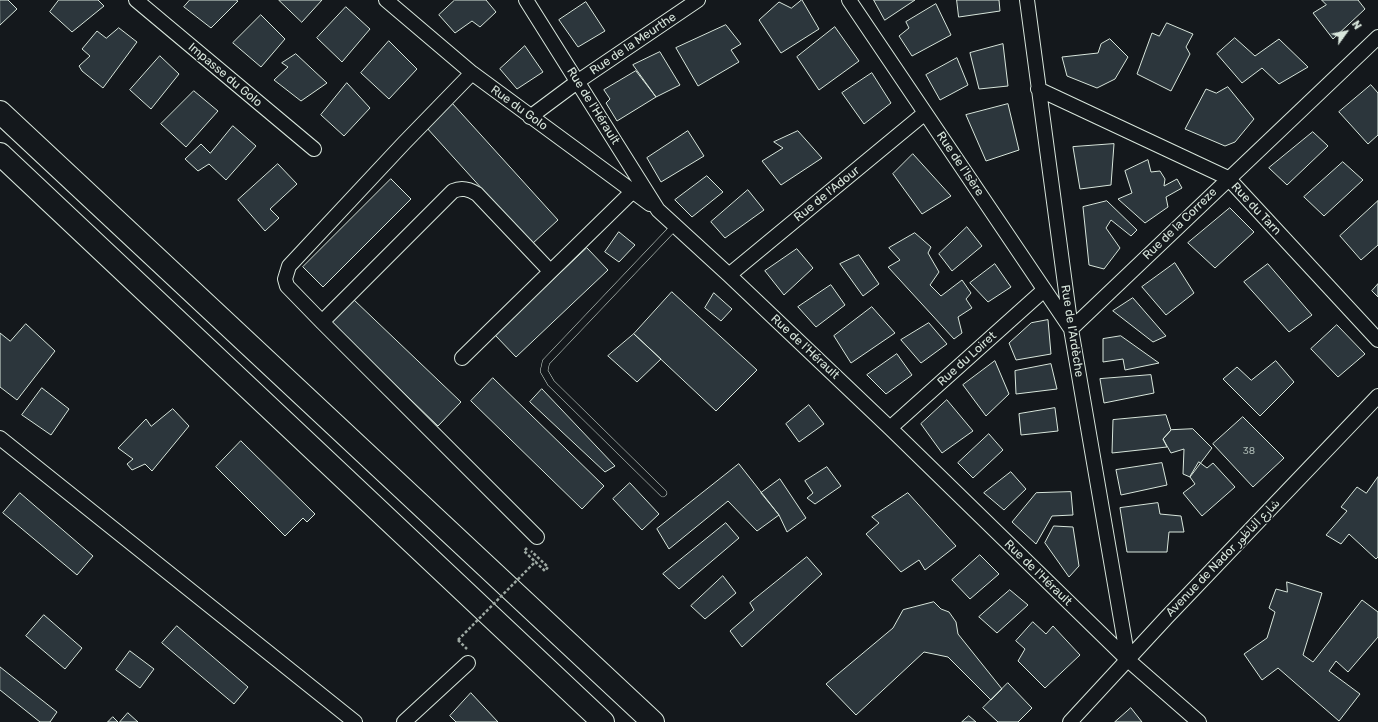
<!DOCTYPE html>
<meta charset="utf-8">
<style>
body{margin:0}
#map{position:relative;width:1378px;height:722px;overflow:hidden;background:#14181c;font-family:Rubik,sans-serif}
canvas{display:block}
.north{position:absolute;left:1326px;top:12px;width:40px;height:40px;-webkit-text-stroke:3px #14181c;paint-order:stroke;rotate:57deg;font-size:11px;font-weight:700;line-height:16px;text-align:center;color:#d8e6dc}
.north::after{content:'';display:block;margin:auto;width:14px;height:18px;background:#d8e6dc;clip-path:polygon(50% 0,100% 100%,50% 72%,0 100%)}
</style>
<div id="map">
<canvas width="1378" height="722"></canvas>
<div class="north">N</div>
</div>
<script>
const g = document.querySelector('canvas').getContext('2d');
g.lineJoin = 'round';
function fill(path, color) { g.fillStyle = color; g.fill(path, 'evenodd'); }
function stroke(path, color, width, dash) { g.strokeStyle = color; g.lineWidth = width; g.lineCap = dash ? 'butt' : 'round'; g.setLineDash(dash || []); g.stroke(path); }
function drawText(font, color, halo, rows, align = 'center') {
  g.font = font + ' Rubik,Cairo,sans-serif'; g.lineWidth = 3; g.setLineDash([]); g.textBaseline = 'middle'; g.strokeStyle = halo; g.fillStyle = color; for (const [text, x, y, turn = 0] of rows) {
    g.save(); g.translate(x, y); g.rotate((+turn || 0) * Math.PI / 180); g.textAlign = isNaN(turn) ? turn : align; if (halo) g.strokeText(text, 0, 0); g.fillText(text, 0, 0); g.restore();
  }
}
const building = new Path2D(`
 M0,0h8l9,9 -17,16z
 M59,0h39l6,6 -32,26 -22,-20z
 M190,0h46l2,1 -27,27 -27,-21z
 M279,0h43l-20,22z
 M455,0h31l10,12 -16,15 -8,-6 -17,12 -16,-18z
 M802,0l17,29 -38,24 -22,-33 20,-18 12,6z
 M874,0h41l-30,20z
 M957,0h42l1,11 -41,6z
 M1322,0h36l7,9 -32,30 -20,-26 13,-8z
 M586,2l19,29 -27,16 -19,-27z
 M936,4l15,31 -39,21 -13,-20 10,-8 -3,-6z
 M346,7l24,22 -28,33 -25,-24z
 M261,15l24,24 -24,28 -28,-24z
 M1167,23l26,11 -7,13 4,7 -19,37 -34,-17 15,-41 7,3z
 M726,25l15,19 -10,6 8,12 -41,24 -22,-38z
 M835,27l24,34 -40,29 -22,-33z
 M119,28l18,14 -34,46 -21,-17 -3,-5 11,-10 -8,-7 15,-18 9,7z
 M1235,38l20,18 24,-17 29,28 -29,17 -17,-16 -20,15 -25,-29z
 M1110,39l18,18 -13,22 -18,9 -30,-12 -5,-19 36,-4 3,-9z
 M389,41l28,28 -28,30 -28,-26z
 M1003,44l5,42 -29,3 -9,-36z
 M525,46l18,26 -26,17 -17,-20z
 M660,52l20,33 -24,12 -23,-32z
 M296,54l31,29 -26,18 -27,-21 14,-13 -6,-4z
 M160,56l19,18 -28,35 -21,-19z
 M957,58l11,27 -28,15 -14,-25z
 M636,71l20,26 -39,24 -11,-18 4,-4 -6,-9z
 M872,73l19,30 -27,21 -22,-31z
 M347,83l23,25 -26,28 -23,-21z
 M1371,85l7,8v42l-10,9 -29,-32z
 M1228,87l26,32 -19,23 -10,4 -40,-17 21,-40 10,4z
 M194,91l24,20 -32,36 -25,-23z
 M452,103l106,117 -26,24 -106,-117z
 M1008,104l11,46 -33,11 -20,-46z
 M233,126l23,20 -30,34 -17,-16 -11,7 -13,-12 16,-15 9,9z
 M688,131l16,25 -43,26 -14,-24z
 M798,131l24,27 -41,27 -19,-24 21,-13 -9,-6z
 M1313,132l15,14 -41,39 -18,-17z
 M1114,144l-3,41 -31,4 -7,-42z
 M913,154l38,42 -29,18 -29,-40z
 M1148,160l3,12 9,-1 5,8 -1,7 13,-7 5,9 -16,9 2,10 -23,16 -27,-24 14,-6 -7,-22z
 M1343,162l20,18 -39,36 -20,-19z
 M278,164l19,20 -27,25 9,9 -14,13 -27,-31z
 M707,176l16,16 -31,25 -17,-17z
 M391,179l20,20 -88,88 -20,-20z
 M748,190l16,20 -39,28 -14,-16z
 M1107,201l30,29 -6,6 -20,-16 -5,8 14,20 -16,21 -15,-4 -6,-58z
 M1378,201v44l-17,15 -21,-24z
 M1230,208l24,24 -39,36 -27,-25z
 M967,227l15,19 -30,25 -13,-17z
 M619,232l16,13 -16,17 -14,-10z
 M915,233l16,14 -3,6 11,19 -9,13 11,11 21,-16 9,13 -5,6 6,9 -14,9 4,16 -8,6 -66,-72 12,-7 -11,-12z
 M587,248l21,22 -92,87 -21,-22z
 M797,249l16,19 -29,27 -19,-24z
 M859,255l20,29 -16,12 -23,-32z
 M1175,263l19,30 -28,22 -24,-28z
 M995,264l16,23 -23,15 -18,-19z
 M1268,264l44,51 -23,17 -45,-50z
 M1378,284v13l-6,-6z
 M831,285l14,20 -29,22 -18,-20z
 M672,292l85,78 -41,41 -82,-77z
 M714,293l18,16 -11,12 -16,-13z
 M1133,298l33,38 -13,6 -40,-31z
 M353,299l108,103 -23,24 -108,-104z
 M872,307l23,26 -44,30 -17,-27z
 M1048,320l3,34 -35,6 -7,-17 22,-20z
 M929,323l18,21 -26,19 -20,-23z
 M26,324l29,27 -38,49 -17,-13v-54l10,8z
 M1337,325l28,29 -27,23 -27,-28z
 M634,334l27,25 -24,23 -29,-26z
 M1121,336l38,27 -34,7 -2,-11 -20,3v-23z
 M897,354l15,21 -26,19 -19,-19z
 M995,361l14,33 -23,22 -23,-31z
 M1276,361l18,21 -34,34 -37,-37 14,-12 14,13z
 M1051,364l6,25 -41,5 -1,-23z
 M1151,375l3,18 -50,10 -4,-24z
 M493,378l111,108 -22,23 -111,-108z
 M42,388l27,21 -18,26 -29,-20z
 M542,389l73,77 -10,6 -75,-70z
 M947,400l26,31 -31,22 -21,-29z
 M809,405l15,19 -25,18 -13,-18z
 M1055,408l3,23 -37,4 -2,-21z
 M173,409l16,17 -37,45 -7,-7 -13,6 -5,-6 6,-5 -15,-11 28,-29 5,7z
 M1166,415l5,15 -8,9 4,8 -55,6 1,-33z
 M1243,417l41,41 -31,29 -40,-43z
 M1193,429l19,19 -22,29 -7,-3 1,-25 -13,4 -8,-14 8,-9z
 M989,434l14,16 -30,28 -15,-15z
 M241,441l74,73 -8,8 -4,-4 -18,18 -69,-69z
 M1199,462l8,6 6,-5 22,24 -33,29 -19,-23 12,-9 -5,-7z
 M1162,463l5,22 -46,10 -5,-25z
 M739,464l40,51 -22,16 -29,-30 -59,48 -12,-20z
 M827,467l14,19 -26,18 -8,-6 6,-5 -8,-12z
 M1011,472l15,17 -22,21 -20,-17z
 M1378,477v80l-2,2 -27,-25 -8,10 -15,-9 21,-24 -6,-4 16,-20 9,6z
 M780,479l26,39 -19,14 -8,-17 -18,-22z
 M630,483l29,31 -17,16 -29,-31z
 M1071,492l2,23 -21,1 -16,28 -24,-22 24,-29z
 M20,493l73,63 -16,19 -74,-62z
 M908,493l48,53 -31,24 -6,-10 -18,12 -35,-38 13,-11 -7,-6z
 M1158,503l2,11 21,2 3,16h-15l-2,20h-40l-7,-44z
 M726,523l13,15 -60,51 -16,-15z
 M1054,526l19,1 6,39 -10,11 -24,-34z
 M980,555l19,19 -29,25 -18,-19z
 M807,557l15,17 -80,73 -12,-16 24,-21 -4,-7z
 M723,576l13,17 -31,26 -14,-13z
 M1287,582l35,11 -19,62 10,7 49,-62 16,12v25l-30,35 -12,-11 -7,10 31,23 -21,27 -61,-53 -16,12 -18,-26 23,-16 8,-26 -6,-4 7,-19 11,3z
 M1010,590l18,15 -31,28 -18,-16z
 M934,602l7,7 8,3 7,10 2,12 44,55 -11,11 -43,-43 -24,-5 -68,63 -30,-31 67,-56 10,-18z
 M44,615l38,33 -17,21 -39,-33z
 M1033,622l13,12 7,-8 27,29 -35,33 -27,-27 7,-12 -9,-8z
 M177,626l71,61 -14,17 -72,-61z
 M130,651l24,18 -14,19 -24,-18z
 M0,667l57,45 -7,10h-10l-40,-32z
 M1008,683l24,25 -14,14h-20l-15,-14z
 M471,693l27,29h-42l-6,-6z
 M1131,708l11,14h-27z
 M128,713l10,9h-18z
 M969,716l7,6h-14z
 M113,717l5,5h-10z`);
fill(building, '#2c363c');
stroke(building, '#d8e6dc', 1);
const service = new Path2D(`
 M663,493l-112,-110 -7,-12 2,-9 129,-136`);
const minor = new Path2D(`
 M136,0l178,149
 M386,0l86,73 178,131
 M526,0l132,210 71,65 161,153 238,232 71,62
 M849,0l222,329 307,-292
 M1027,0l44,329 57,331
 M472,73l-68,70 -115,123 -4,13 2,7 35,36 215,215
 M1038,89l190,89 150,162
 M530,117l47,-35 121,-82
 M729,275l196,-162
 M322,322l131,-131c9,-4 16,-2 24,3l73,77
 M462,358l171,-167
 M890,428l154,-138
 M0,438l355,284
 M404,722l64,-59
 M1070,722l97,-105 211,-221`);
const trunk = new Path2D(`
 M0,112l653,610
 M0,154l603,568`);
stroke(service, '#d8e6dc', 8);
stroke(minor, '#d8e6dc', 16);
stroke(trunk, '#d8e6dc', 24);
stroke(new Path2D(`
 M527,548l-3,3 21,20 3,-4 -17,-16
 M458,640l9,9`), '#9da8a2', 2.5, [3, 2]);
stroke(service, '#14181c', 7);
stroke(minor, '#14181c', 14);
stroke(trunk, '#14181c', 22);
stroke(new Path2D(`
 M458,640l78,-79`), '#9da8a2', 2.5, [3, 2]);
drawText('10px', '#adbab4', null, [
 ["38",1249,451]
]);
drawText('12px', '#d8e6dc', '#14181c', [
 ["Rue de la Meurthe",633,44,-34],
 ["Impasse du Golo",225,75,40],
 ["Rue de l'Hérault",593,106,58],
 ["Rue du Golo",519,108,36],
 ["Rue de l'Isère",960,164,56],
 ["Rue de l'Adour",827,194,-39],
 ["Rue du Tarn",1256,209,47],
 ["Rue de la Correze",1180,224,-44],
 ["Rue de l'Ardèche",1072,331,81],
 ["Rue de l'Hérault",805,347,43],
 ["Rue du Loiret",967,359,-42],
 ["Avenue de Nador شارع الناظور",1223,558,-46],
 ["Rue de l'Hérault",1038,573,44]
]);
</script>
